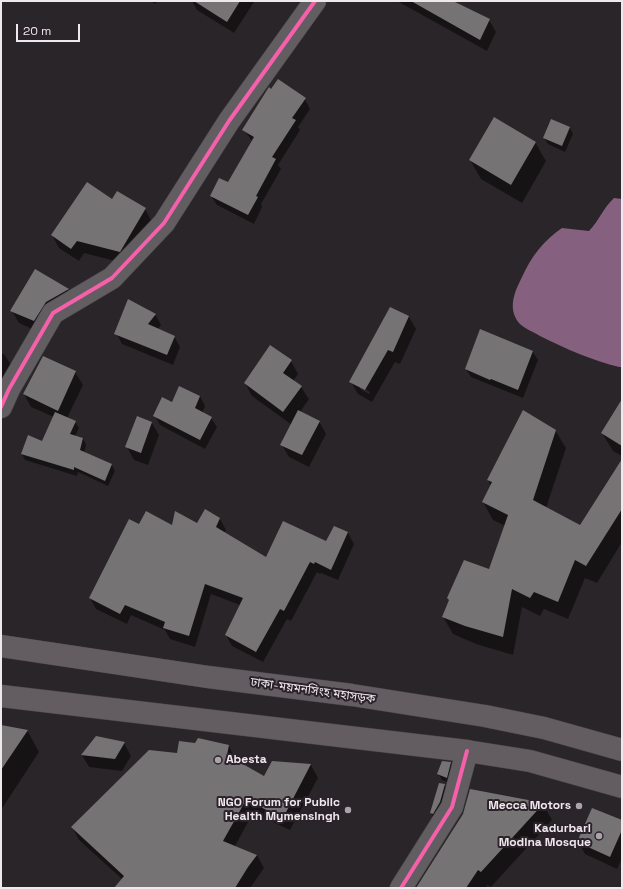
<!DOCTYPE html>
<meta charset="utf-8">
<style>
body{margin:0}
#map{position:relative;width:623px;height:889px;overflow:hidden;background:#2a2529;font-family:"Space Grotesk",sans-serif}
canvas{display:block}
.frame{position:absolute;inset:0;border:2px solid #efe9ee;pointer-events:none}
.scale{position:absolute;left:16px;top:24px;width:64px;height:18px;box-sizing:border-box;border:2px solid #efe9ee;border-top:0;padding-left:5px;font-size:12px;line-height:14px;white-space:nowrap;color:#efe9ee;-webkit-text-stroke:3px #2c232a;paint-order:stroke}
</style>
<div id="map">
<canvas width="623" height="889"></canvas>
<div class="frame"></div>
<div class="scale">20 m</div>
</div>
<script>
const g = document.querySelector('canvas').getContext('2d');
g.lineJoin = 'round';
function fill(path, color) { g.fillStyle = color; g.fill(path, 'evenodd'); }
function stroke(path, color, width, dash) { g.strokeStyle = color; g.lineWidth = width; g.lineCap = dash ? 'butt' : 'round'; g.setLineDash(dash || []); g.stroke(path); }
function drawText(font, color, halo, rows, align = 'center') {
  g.font = font + ' "Space Grotesk","Noto Sans Bengali",sans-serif'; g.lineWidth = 4; g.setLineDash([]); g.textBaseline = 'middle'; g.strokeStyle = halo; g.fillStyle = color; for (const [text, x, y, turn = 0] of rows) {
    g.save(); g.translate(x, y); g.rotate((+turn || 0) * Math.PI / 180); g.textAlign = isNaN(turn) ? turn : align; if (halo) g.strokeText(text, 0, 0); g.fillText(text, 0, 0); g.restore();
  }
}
fill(new Path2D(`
 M614,198l8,1v168h-3c-28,-7 -53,-18 -79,-31 -6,-4 -17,-8 -21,-13 -12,-15 -4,-32 3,-46 9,-20 22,-37 40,-49l27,3c10,-10 14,-23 25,-33z`), '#86607f');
fill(new Path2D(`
 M149,1h8l-1,3z
 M192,1h62v1l-20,31 -37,-23z
 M397,1h53l39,19 7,12 -9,19z
 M305,99l5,10 -12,18 2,3 -22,35 3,4 -20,35 1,3 -8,17 -37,-19 -6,-9 18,-13 23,-42 -8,-11z
 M552,120l18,8 3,6 -8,18 -17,-8 -4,-6z
 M535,142l11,19 -24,42 -41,-24 -11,-19z
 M112,201l33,8 7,13 -25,42 -43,-11 -5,8 -20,-13 -7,-13z
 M36,271l32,19 7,12 -34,31 -22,-10 -7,-12z
 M390,308l19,9 7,12 -16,35 -5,-2 -23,40 -14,-8 -7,-12zM360,386l10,6 -1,2 -9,-5z
 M155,314l6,11 -3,4 16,7 6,11 -7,18 -51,-21 -6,-11z
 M533,352l5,8 -15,38 -52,-21 -5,-8z
 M1,353l4,2 7,12 -11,38z
 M291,361l7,13 -5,7 8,6 8,12 -9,13 19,9 7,13 -17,33 -20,-10 -7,-12 10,-20 -40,-29 -7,-13z
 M75,372l8,13 -16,33 8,4 4,6 -4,8 8,2 3,7 -2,8 28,12 3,6 -7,15 -30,-14 -1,4 -52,-16 -3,-6 21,-12 11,-25 -23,-10 -7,-13z
 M200,396l5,10 -3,7 9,5 6,9 -12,22 -45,-24 -5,-9z
 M622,403v53l-9,-5 -11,-18z
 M152,423l7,12 -11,30 -14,-5 -7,-13z
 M555,430l11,18 -20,60 35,19 41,-67v82l-25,41 -12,-5 -17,41 -24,-10 -4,7 -18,-9 -9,48 -37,-11 -23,-10 -10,-17 46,-47 16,-44 -12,-6 -10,-18 8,-16 -3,-6z
 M205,511l15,8 6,11 -2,3 42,26 61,-17 7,-15 14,6 6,11 -16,36 -17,-7 -1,1 -3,-2 -26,49 -4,-2 -24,43 -31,-16 -6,-11 14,-30 -29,-11 -16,53 -25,-8 -5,-9 -34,-15 -4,9 -31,-15 -6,-11 49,-73 34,2 25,-3z
 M1,726l26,4 12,22 -38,58z
 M124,743l7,13 -9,15 -33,-4 -7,-12z
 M196,745l33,1 7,15 29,16 8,-15 38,3 7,13 -28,52 -37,-17 -18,33 22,9 7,13 -14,20h-129l1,-9 -43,-39 -7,-13 106,-73z
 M451,763l3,6 -4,14 -8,-3 -4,-7z
 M445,785l3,6 -14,28 -3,-6z
 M471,790l72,14 9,16 -61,67 -4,-2 -1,3h-69l47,-74z
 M622,821v37l-5,11 -32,-15 -7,-12z`), '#0007');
fill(new Path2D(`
 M194,1h46l-13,21z
 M411,1h42l37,18 -10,21z
 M278,79l28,19 -14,20 4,2 -24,37 4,2 -20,37 2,1 -10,18 -38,-19 9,-18 9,4 26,-45 -12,-7 25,-40 2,-3 2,2z
 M494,117l42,25 -25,43 -42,-25z
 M551,119l19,8 -8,19 -19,-8z
 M87,182l25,17 5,-8 29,17 -26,44 -43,-11 -6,8 -20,-14z
 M35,269l34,20 -23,13 -12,19 -24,-10z
 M128,299l28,15 -8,10 27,12 -8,19 -53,-21z
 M390,307l19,9 -16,36 -5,-2 -23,40 -16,-8z
 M480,329l53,22 -15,39 -27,-11 -1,1 -25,-11z
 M270,345l22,15 -9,13 19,13 -19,26 -39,-29z
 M43,356l33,15 -18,40 -35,-17z
 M179,386l21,10 -5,12 17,9 -12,23 -47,-24 9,-19 10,5z
 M622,399v47l-21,-13z
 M298,410l22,11 -18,34 -22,-10z
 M523,410l33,20 -23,70 47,25 42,-66v50l-36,57 -11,-6 -17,42 -24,-10 -4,6 -18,-9 -9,48 -38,-11 -23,-9 7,-17 -2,-2 17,-38 25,9 19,-54 -26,-13 10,-20 -5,-2z
 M55,412l21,9 -6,13 13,4 -3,12 32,14 -7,17 -31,-14v3l-53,-16 7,-19 14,6z
 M137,416l15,6 -11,31 -16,-6z
 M205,509l15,9 -4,9 50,30 17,-36 43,20 8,-15 14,6 -17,38 -16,-8 -1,2 -4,-2 -26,49 -4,-2 -24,43 -31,-17 18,-37 -38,-14 -16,52 -26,-8 2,-6 -40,-17 -5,9 -31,-16 40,-79 10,5 7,-13 26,14 3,-14 22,12z
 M1,725l27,5 -27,40z
 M96,736l29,6 -10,17 -34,-4z
 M198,738l31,7 -2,10 37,21 8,-15 39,3 -28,54 -37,-18 -23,41 34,14 -9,12 -13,21h-121l10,-12 -53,-49 78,-77 28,3 2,-12 16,2z
 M442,761l9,1 -4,16 -10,-4z
 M439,783l6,1 -5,18 -7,12 -3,-1z
 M470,789l74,14 -63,69 -3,-2 -12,18h-50l47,-74z
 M592,808l30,12v10l-12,27 -33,-15z`), '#767375');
const minor = new Path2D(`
 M1,407l8,-18 44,-76 59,-35 52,-55 65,-102 86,-120
 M401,888l51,-81 15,-56`);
const major = new Path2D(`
 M1,646l207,31 144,18 133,21 59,12 78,22
 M1,696l466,55 63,10 92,26`);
stroke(minor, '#474346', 23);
stroke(major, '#474346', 23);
stroke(minor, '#615d60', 22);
stroke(major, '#635c61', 22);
stroke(new Path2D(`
 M1,407l8,-18 44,-76 59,-35 52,-55 65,-102 86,-120
 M401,888l51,-81 15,-56`), '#f560ab', 4);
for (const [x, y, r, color] of [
 [218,760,4,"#aaa4a9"],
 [579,806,4,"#aaa4a9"],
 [348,810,4,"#aaa4a9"],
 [599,836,4,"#aaa4a9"]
]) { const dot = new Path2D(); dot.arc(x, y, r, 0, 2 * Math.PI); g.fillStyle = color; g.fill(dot); stroke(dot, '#2c232a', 1.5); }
drawText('12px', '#efe9ee', '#2c232a', [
 ["ঢাকা-ময়মনসিংহ মহাসড়ক",313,691,8]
]);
drawText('bold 12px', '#efe9ee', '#2c232a', [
 ["Abesta",226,760,"left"],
 ["NGO Forum for Public",340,803],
 ["Health Mymensingh",340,817],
 ["Mecca Motors",571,806],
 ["Kadurbari",591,829],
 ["Modina Mosque",591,843]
], 'right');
</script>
